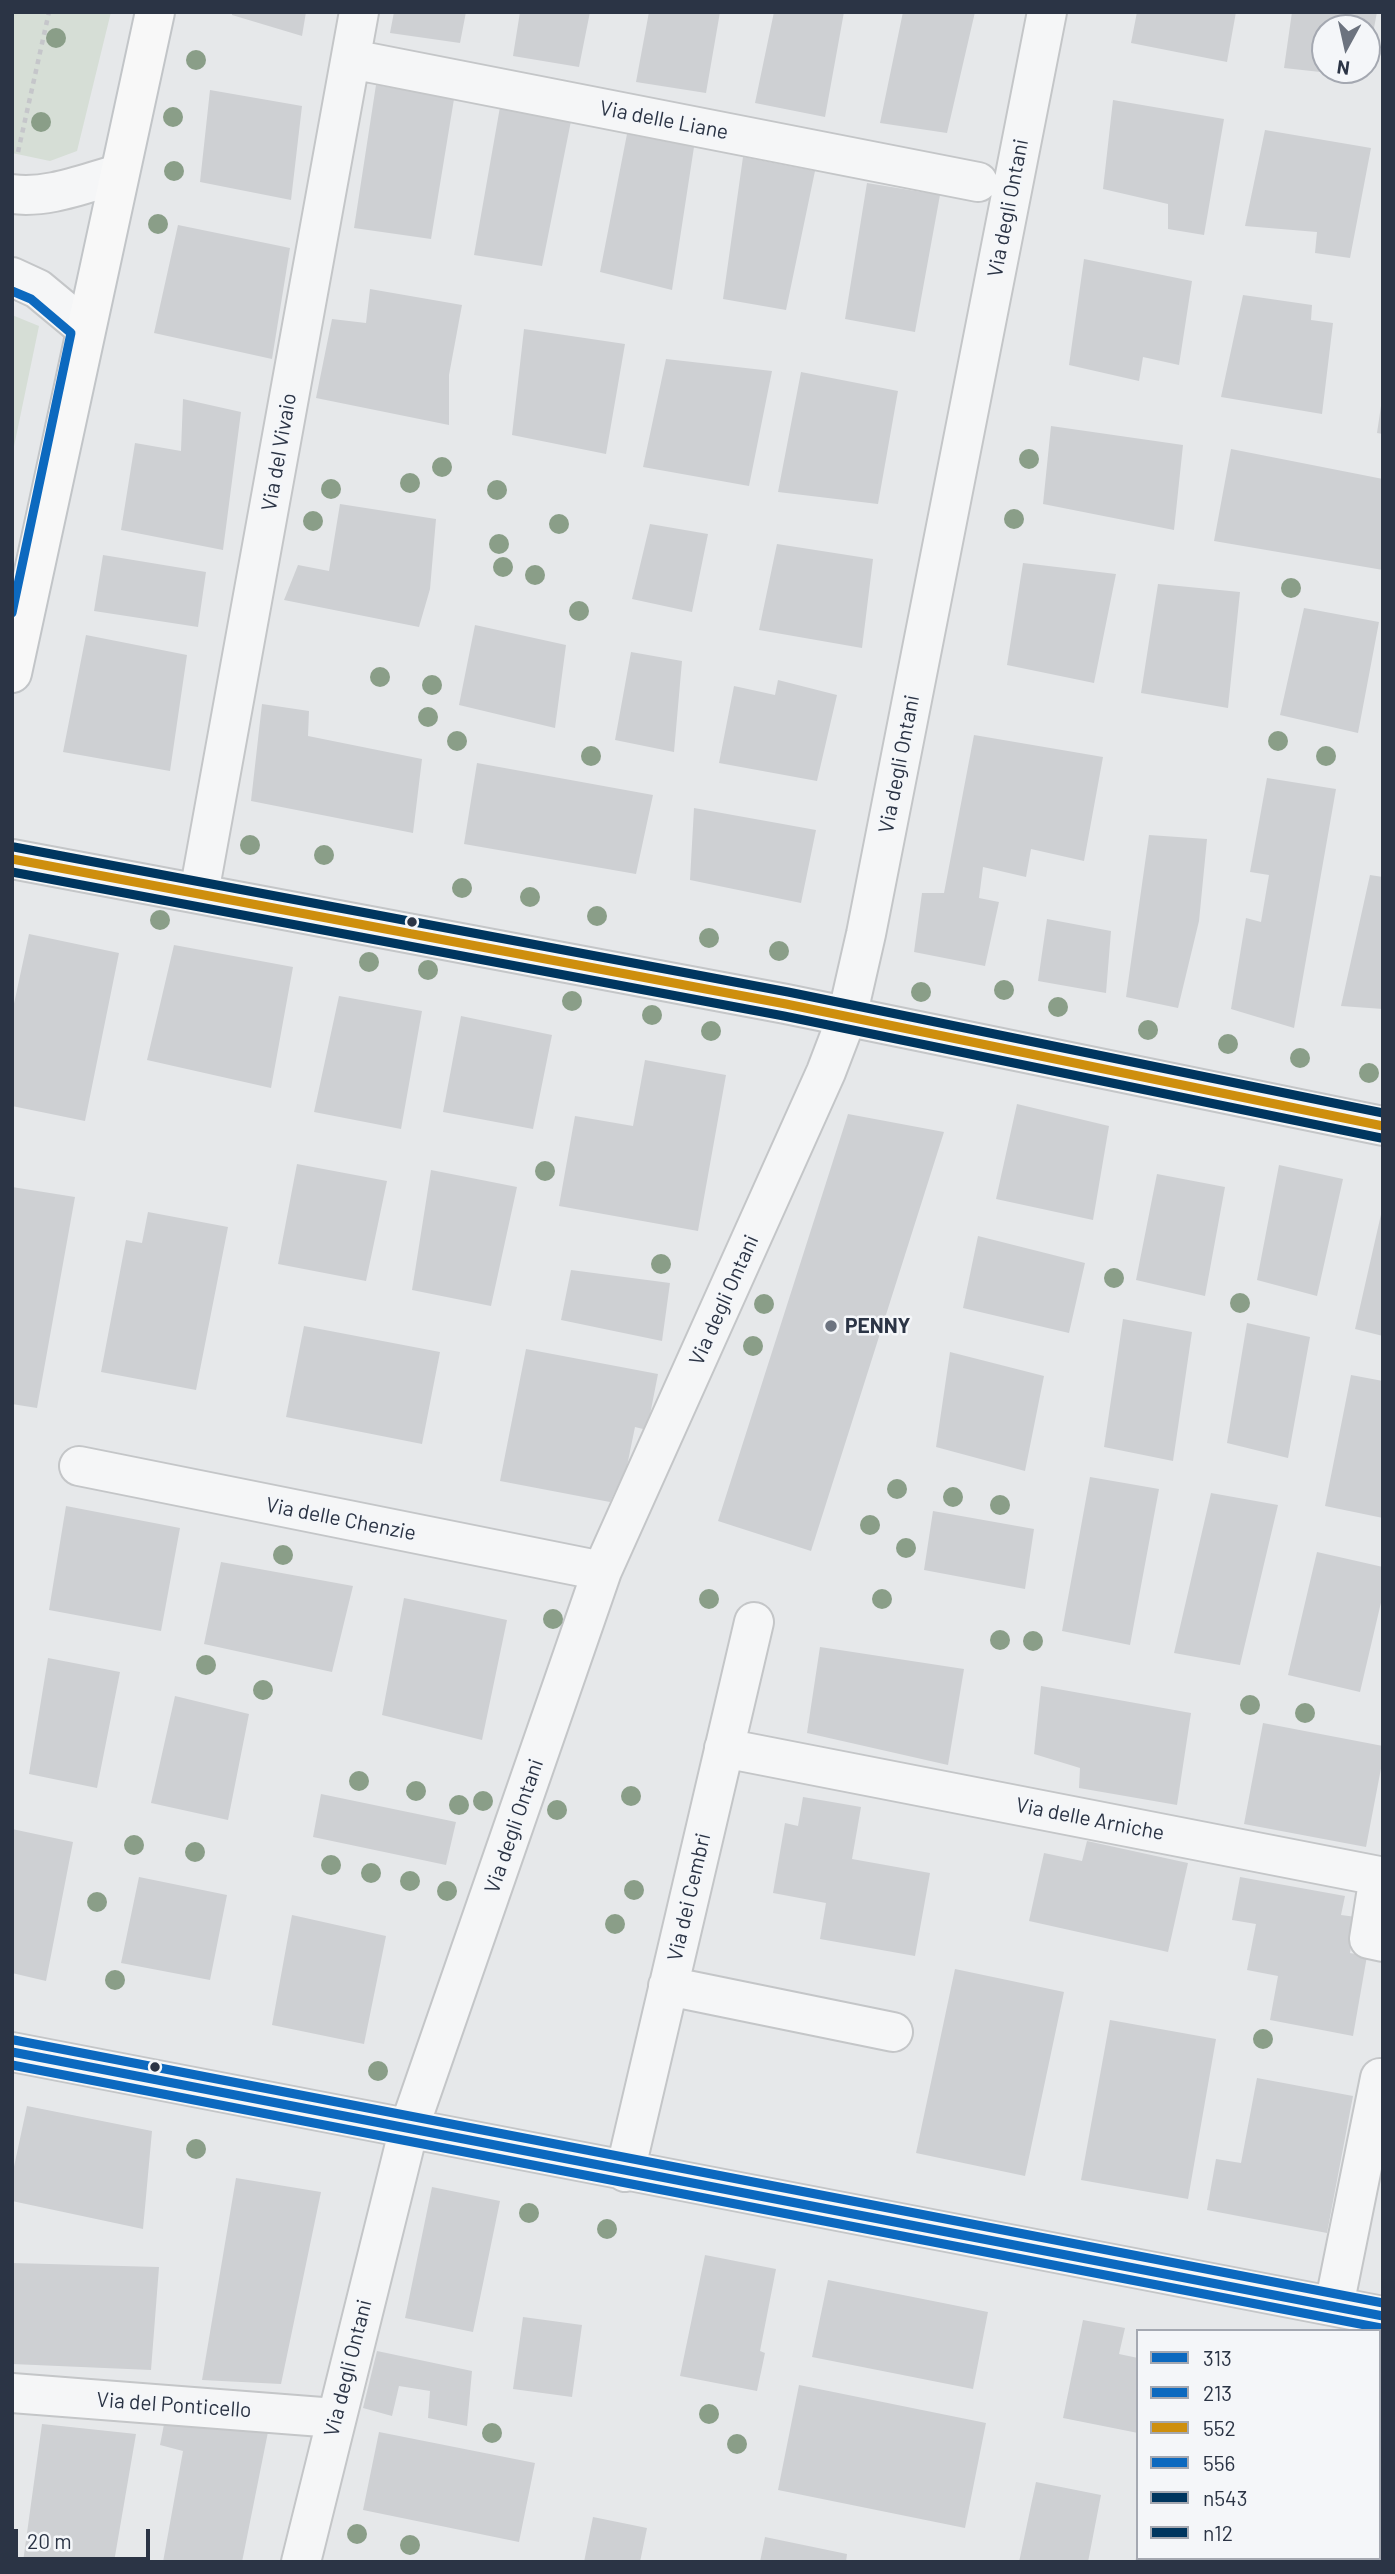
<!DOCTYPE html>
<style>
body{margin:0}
#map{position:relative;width:1395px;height:2574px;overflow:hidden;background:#e6e8ea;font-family:Barlow,sans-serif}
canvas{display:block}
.frame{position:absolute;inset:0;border:14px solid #2b3445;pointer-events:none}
.legend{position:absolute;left:1136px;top:2329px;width:245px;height:231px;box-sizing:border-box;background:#f4f6f9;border:2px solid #a4a8b1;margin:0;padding:9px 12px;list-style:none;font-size:21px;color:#2b3445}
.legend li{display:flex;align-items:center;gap:14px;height:35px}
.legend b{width:35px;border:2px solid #a4a8b1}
.north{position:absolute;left:1311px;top:14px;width:70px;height:70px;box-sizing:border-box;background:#f4f6f9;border:2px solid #a4a8b1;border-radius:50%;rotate:188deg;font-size:19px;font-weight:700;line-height:28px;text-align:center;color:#2b3445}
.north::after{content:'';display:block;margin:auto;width:24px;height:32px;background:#6c737f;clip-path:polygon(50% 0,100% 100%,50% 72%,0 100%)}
.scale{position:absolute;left:14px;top:2529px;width:136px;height:32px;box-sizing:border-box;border:4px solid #2b3445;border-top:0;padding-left:9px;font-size:21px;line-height:24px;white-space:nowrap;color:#2b3445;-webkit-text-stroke:5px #f4f6f9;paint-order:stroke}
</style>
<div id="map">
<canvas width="1395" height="2574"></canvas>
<div class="frame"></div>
<ul class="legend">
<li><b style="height:9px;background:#0c69bf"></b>313</li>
<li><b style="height:9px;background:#0c69bf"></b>213</li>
<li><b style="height:9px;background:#ce8f0e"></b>552</li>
<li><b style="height:9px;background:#0c69bf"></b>556</li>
<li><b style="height:9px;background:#00365f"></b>n543</li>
<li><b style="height:9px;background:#00365f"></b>n12</li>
</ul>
<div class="north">N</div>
<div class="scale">20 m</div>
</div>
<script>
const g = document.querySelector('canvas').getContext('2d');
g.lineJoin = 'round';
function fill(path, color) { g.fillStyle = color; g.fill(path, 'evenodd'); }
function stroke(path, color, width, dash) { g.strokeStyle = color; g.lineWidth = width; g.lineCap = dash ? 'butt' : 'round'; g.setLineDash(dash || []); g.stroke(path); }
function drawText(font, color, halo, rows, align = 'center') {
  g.font = font + ' Barlow,sans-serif'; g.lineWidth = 5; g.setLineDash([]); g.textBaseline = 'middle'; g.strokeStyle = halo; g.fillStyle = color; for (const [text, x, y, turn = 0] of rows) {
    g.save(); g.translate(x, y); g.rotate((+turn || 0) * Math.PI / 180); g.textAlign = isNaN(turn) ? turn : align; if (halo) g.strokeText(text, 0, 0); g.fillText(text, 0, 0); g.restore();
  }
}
fill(new Path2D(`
 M12,12h99l-34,139 -27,10 -38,-8z
 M12,315l27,11 -27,130z`), '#d6ded6');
fill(new Path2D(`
 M232,12h74l-4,24 -70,-21z
 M394,12h72l-6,31 -70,-10z
 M520,12h70l-11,55 -66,-11z
 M649,12h71l-14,81 -70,-11z
 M774,12h70l-19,105 -70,-14z
 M903,12h72l-28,121 -67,-10z
 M1137,12h99l-9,50 -96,-19z
 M1292,12h85l-9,48 -1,-32h-42v42h42l-1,7 -82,-9z
 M376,85l78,14 -23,140 -77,-11z
 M210,90l92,16 -11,94 -91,-18z
 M1113,100l111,19 -20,116 -36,-6v-25l-65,-15z
 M500,107l71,14 -29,145 -68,-11z
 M1265,130l106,18 -21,110 -35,-5 2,-21 -72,-6z
 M627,134l67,13 -22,143 -72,-18z
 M743,157l72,14 -29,139 -63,-11z
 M867,183l73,12 -25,137 -70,-13z
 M178,225l112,23 -18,111 -118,-26z
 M1084,259l108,22 -13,84 -36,-8 -4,24 -70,-16z
 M370,289l92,16 -13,70v50l-133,-27 16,-79 34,4z
 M1243,295l69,10 -1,15 22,3 -11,91 -101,-17z
 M524,329l101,15 -19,110 -94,-19z
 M666,359l106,12 -23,115 -106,-19z
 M801,372l97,19 -20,113 -100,-12z
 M183,399l58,13 -18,138 -102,-20 14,-87 46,8z
 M1381,406h2v28l-6,-1z
 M1051,426l132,19 -9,85 -131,-26z
 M1231,449l152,30v91l-169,-29z
 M340,504l96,15 -6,70 -11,38 -135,-27 14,-35 31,6z
 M650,524l58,10 -16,78 -60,-13z
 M777,544l96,15 -11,89 -103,-18z
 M103,555l103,17 -8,55 -104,-16z
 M1023,563l93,11 -22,109 -87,-18z
 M1158,584l82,8 -12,116 -87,-15z
 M1304,608l75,14 -21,111 -78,-18z
 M475,625l91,20 -11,83 -96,-23z
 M86,635l101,20 -17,116 -107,-19z
 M631,652l51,9 -8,91 -59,-12z
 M778,680l59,15 -20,86 -98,-18 15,-77 41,9z
 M262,704l47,7 -1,25 114,23 -9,74 -162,-32z
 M974,735l129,22 -19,104 -53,-12 -5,28 -43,-10 -4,31 20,4 -14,64 -71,-14 8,-59h22z
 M477,763l176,32 -17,79 -172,-30z
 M1267,778l69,11 -42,239 -63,-19 15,-91 15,4 8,-47 -19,-3z
 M694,808l122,22 -15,73 -111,-23z
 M1149,835l58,4 -8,82 -21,87 -52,-11z
 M1370,875l13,2v132l-42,-3z
 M1047,919l64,12 -5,62 -68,-12z
 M29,934l90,19 -34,168 -73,-15v-93z
 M174,945l119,22 -22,121 -124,-28z
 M339,996l83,15 -21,118 -87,-17z
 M461,1016l91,19 -19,94 -90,-17z
 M645,1060l81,15 -28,156 -139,-25 16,-90 58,10z
 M1017,1104l92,22 -16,94 -97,-21z
 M848,1114l96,18 -133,419 -93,-30z
 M297,1164l90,17 -21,100 -88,-17z
 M1279,1165l64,14 -26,117 -60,-16z
 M431,1170l86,17 -26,119 -79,-16z
 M1157,1174l68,13 -20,109 -69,-16z
 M12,1187l63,10 -38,211 -25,-4z
 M1382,1210h1v126l-28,-7z
 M148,1212l80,15 -32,163 -95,-18 25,-132 16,3z
 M978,1236l107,27 -16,70 -106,-25z
 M571,1270l99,13 -8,58 -101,-21z
 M1123,1319l69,13 -19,129 -69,-14z
 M1247,1323l63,14 -22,121 -61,-15z
 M304,1326l136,26 -18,92 -136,-27z
 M526,1349l132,25 -11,56 -12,-3 -8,39 -17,36 -110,-21z
 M950,1352l94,24 -19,95 -89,-24z
 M1351,1375l32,6v137l-58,-12z
 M1090,1477l69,12 -29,156 -68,-14z
 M1211,1493l67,12 -38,160 -66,-12z
 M66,1506l114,22 -19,103 -112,-21z
 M933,1511l101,18 -9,60 -101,-19z
 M1317,1552l66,15v27l-23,98 -72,-17z
 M221,1562l132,24 -21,86 -128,-28z
 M404,1598l103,22 -25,120 -100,-25z
 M820,1647l144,22 -16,96 -141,-32z
 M48,1658l72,14 -23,116 -68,-14z
 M1041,1686l150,27 -14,92 -98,-17 1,-20 -46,-14z
 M175,1696l74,18 -21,106 -77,-17z
 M1263,1723l120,23v12l-17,89 -122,-23z
 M321,1794l135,28 -10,43 -133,-28z
 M803,1797l58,10 -9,52 78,14 -15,83 -95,-17 6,-36 -53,-10 12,-70 13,3z
 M12,1829l61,13 -27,139 -34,-8z
 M1087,1841l101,22 -20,89 -139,-31 15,-68 38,8z
 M139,1877l88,18 -17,85 -89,-17z
 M1240,1877l105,19 -4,19 15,2 -6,36 17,3 -14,80 -83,-16 8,-44 -31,-6 9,-46 -24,-4z
 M292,1915l94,21 -22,108 -92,-19z
 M955,1969l109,23 -39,184 -109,-23z
 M1110,2020l106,19 -28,160 -107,-19z
 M1257,2078l96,18 -26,137 -120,-23 9,-51 25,4z
 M27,2106l125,25 -9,98 -131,-28v-25z
 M236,2178l85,14 -40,192 -79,-4z
 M432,2187l68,14 -27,131 -68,-14z
 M705,2255l71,14 -16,82 5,2 -8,38 -77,-15z
 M12,2263l147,4 -8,103 -139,-6z
 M828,2280l160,32 -15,77 -161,-32z
 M523,2317l59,8 -10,72 -59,-8z
 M1083,2320l42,8 -6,26 19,4v75l-75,-15z
 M377,2351l95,20 -5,55 -39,-8 2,-27 -31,-5 -7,30 -29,-8z
 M799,2385l187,38 -21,105 -187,-38z
 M166,2414l104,8 -28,140h-79l20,-111 -23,-6z
 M42,2424l94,10 -22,128h-91z
 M379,2432l156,31 -16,79 -156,-32z
 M1036,2482l65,13 -13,67h-69z
 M593,2517l54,11 -7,34h-56z
 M765,2537l82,17 -1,8h-86z
 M1379,2548h4v14h-9v-4h5z
 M1136,2558h74l-1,4h-74z
 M1263,2558h69l-1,4h-69z`), '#ced0d3');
const minor = new Path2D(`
 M351,59l627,123
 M12,194c36,5 73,-11 107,-20
 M12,277l26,12 47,39
 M12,859l774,145 597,122
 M199,893l160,-881
 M79,1466l523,105
 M724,1748l655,128 -10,63 14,3
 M668,1986l225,46
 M12,2052l1371,264
 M625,2172l129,-550
 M1334,2306l46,-228
 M12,2393l323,25
 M301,2562l108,-434 193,-557 224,-499 21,-55 19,-83 181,-922`);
const major = new Path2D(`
 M12,673l143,-661`);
stroke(minor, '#c4c6c8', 42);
stroke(major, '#c2c5c8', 42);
stroke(new Path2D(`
 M18,152l31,-140`), '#c5c6ca', 4.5, [5, 5]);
stroke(minor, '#f5f6f7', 38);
stroke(major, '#f8f8f8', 38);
stroke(new Path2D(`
 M12,2052l1371,264`), '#0c69bf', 9);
stroke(new Path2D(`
 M12,291l19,8 40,34 -59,280
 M12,2065l1369,263`), '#0c69bf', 9);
stroke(new Path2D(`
 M12,859l774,145 597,122`), '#ce8f0e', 9);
stroke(new Path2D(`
 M14,2040l1369,263`), '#0c69bf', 9);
stroke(new Path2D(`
 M12,872l772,144 597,122`), '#00365f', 9);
stroke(new Path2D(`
 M14,847l774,145 595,121`), '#00365f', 9);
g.fillStyle = '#8a9e88';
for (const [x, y] of [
 [56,38],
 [196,60],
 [173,117],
 [41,122],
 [174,171],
 [158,224],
 [1029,459],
 [442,467],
 [410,483],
 [331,489],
 [497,490],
 [1014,519],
 [313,521],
 [559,524],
 [499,544],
 [503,567],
 [535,575],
 [1291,588],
 [579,611],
 [380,677],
 [432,685],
 [428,717],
 [457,741],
 [1278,741],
 [591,756],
 [1326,756],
 [250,845],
 [324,855],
 [462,888],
 [530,897],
 [597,916],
 [160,920],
 [709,938],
 [779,951],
 [369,962],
 [428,970],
 [1004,990],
 [921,992],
 [572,1001],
 [1058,1007],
 [652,1015],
 [1148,1030],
 [711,1031],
 [1228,1044],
 [1300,1058],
 [1369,1073],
 [545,1171],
 [661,1264],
 [1114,1278],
 [1240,1303],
 [764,1304],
 [753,1346],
 [897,1489],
 [953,1497],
 [1000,1505],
 [870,1525],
 [906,1548],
 [283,1555],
 [709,1599],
 [882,1599],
 [553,1619],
 [1000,1640],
 [1033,1641],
 [206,1665],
 [263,1690],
 [1250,1705],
 [1305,1713],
 [359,1781],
 [416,1791],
 [631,1796],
 [483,1801],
 [459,1805],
 [557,1810],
 [134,1845],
 [195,1852],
 [331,1865],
 [371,1873],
 [410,1881],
 [634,1890],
 [447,1891],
 [97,1902],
 [615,1924],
 [115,1980],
 [1263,2039],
 [378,2071],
 [196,2149],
 [529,2213],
 [607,2229],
 [709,2414],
 [492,2433],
 [737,2444],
 [357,2534],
 [410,2545]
]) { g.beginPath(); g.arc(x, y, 10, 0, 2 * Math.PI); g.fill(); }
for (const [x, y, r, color] of [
 [412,922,6,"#2b3445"],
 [831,1326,7,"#6c737f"],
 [155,2067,6,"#2b3445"]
]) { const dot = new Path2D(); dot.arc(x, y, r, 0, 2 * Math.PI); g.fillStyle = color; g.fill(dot); stroke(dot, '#f4f6f9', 2.5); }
drawText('21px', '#2b3445', '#f4f6f9', [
 ["Via delle Liane",664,120,11],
 ["Via degli Ontani",1008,208,-79],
 ["Via del Vivaio",279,452,-80],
 ["Via degli Ontani",899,764,-79],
 ["Via degli Ontani",724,1300,-66],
 ["Via delle Chenzie",341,1519,11],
 ["Via delle Arniche",1090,1819,11],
 ["Via degli Ontani",514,1826,-71],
 ["Via dei Cembri",689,1897,-77],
 ["Via degli Ontani",348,2368,-76],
 ["Via del Ponticello",174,2405,4]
]);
drawText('bold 21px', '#2b3445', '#f4f6f9', [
 ["PENNY",845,1326]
], 'left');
</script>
